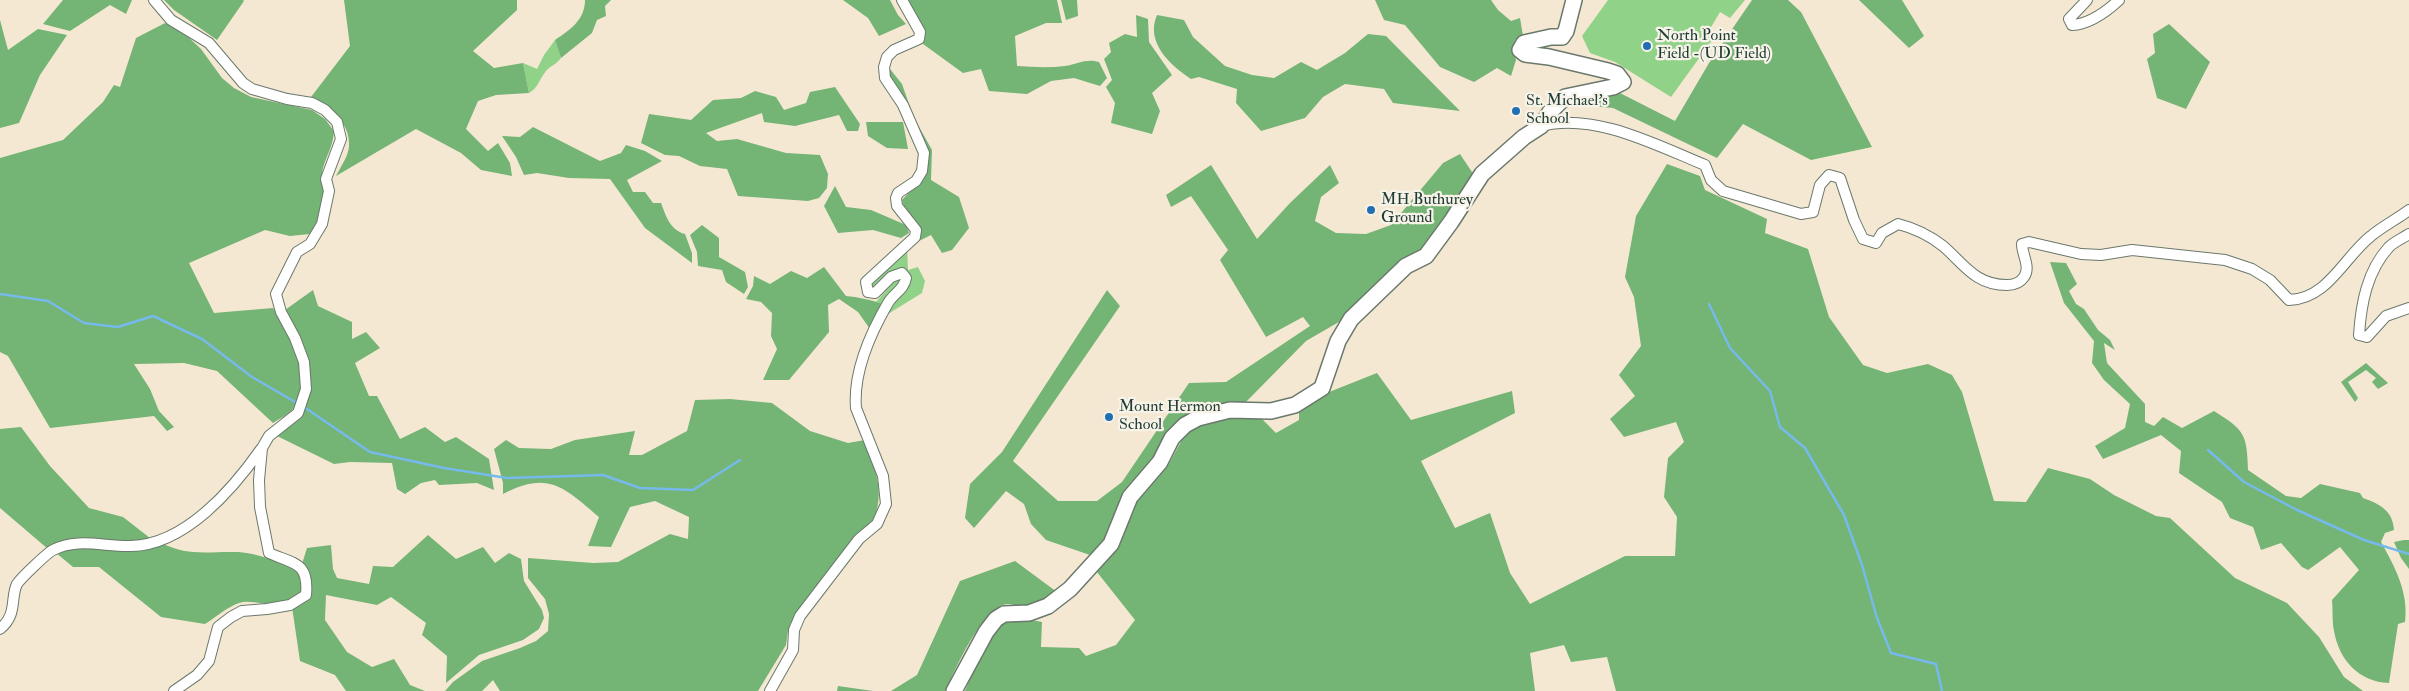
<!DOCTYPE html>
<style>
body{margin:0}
canvas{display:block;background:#f5e8d3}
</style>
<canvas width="2409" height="691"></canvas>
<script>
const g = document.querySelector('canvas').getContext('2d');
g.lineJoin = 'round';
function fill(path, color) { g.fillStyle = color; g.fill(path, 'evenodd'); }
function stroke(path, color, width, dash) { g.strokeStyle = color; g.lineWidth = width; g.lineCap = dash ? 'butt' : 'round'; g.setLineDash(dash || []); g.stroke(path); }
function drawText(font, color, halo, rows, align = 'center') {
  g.font = font + ' "IM FELL Double Pica",serif'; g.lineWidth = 4.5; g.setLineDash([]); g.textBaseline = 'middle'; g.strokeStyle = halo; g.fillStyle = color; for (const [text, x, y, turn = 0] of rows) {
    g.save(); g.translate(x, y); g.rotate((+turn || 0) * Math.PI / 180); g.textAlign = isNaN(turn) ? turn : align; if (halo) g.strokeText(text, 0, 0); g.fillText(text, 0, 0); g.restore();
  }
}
fill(new Path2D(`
 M1608,0h137l-15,18 -10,-6 -13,22 6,5 -42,58 -56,-35 -25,-9 -8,-17z
 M555,40l6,18c-4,6 -11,8 -15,13 -7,9 -8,17 -17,22l-6,-30 14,6 7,-14z
 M907,247l1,23 10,-3 7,14 -3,12 -34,21 22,-37 -2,-6c-15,-8 -25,8 -35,18l-4,-6z
 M897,278l3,5 -13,11 -5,10 -6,-2z`), '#91d289');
fill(new Path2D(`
 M63,0h69l-6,14 -16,-9 -40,26 -27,-7z
 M164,0h79l1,1 -27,39 -43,-30z
 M344,0h173v10l-44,41 21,17 29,-5 6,30 -33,2 -18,6 -12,28 22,22 10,-8 12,20 2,13 -31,-6 -20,-17 -45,-24 -80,47c5,-10 14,-22 13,-33 0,-22 -21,-37 -38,-46l39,-51z
 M585,0h26l-6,6 1,10 -9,4 -5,13 -31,25 -6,-18c15,-10 30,-20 30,-40z
 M843,0h47l8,15 8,9 -27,12 -11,-18z
 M906,0h151l5,23h-16l-31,13 2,30c16,1 32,2 48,0 13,-2 21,-8 34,-4l8,16 -7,8 -26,-8 -23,3 -24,13 -38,-3 -8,-22 -18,4 -40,-29v-12z
 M1061,0h16l1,16 -12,4z
 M1375,0h116l7,10 13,11 9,-3 3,18 -8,4 -2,10 3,10 -5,16 -14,-8 -23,14 -34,-15 -35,-42 -21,-5z
 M1752,0h36l13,12 71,135 -61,13 -68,-36 -26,34 -104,-50 -45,-4 50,-12 57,29 34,-58z
 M1859,0h43l22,36 -15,12z
 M1136,15l12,4 1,23 23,33 -20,18 8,18 -8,23 -41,-11 4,-20 -9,-16 6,-7 -8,-21 7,-7 -2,-9 16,-9 12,3z
 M1157,15l27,5 9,17 32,29 27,9 22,3 27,-16 16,8 28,-17 23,-19 18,2 74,75 -67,-8 -9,-14 -39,-5 -22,13 -18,21 -44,13 -25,-28 1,-14 -38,-12 -8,2c-21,-14 -46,-37 -34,-64z
 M0,20l8,30 30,-21 29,6 -27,40 -21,48 -19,5z
 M165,23l22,13 14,13 21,29 12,10 17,9 61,13 13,9 9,12c-1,16 -7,23 -11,37 -2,8 0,14 0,23 2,14 -5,31 -13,43l-20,2 -25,-6 -76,33 25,50 59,-5c17,27 44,71 19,102 -5,5 -13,9 -19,13l-56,-52 -33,-8 -50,1 16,25 9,22 15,16 -7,4 -13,-15 -104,12 -42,-72 -8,-4v-194l63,-18 40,-38 11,-17 6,2 16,-49z
 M2169,24l41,38 -24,47 -29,-11 -10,-39 8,-6 -2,-19z
 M890,69l12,15 12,34 18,32 -1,30 28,17 10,31 -17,22 -10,3 -11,-18 -16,8 -13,-43 24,-26 3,-23c-18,-25 -22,-52 -42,-76z
 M835,87l25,37 -2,7h-11l-8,-16 -44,11 -31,-4 -2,-9 -56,20 11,8 20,-2 49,14 34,2 8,19 -1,14 -8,10 -11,3 -70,-5 -11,-27 -27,-3 -21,-10 -14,-1 -24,-12 8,-29 42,6 22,-20 28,-2 14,-7 21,6 8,13 22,-7 4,-11z
 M866,122h37l5,27 -21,-1 -19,-12z
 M533,127l67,34 21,-8 5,-8 19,6 17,10 -35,19 6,12h12l8,11h8c5,13 9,27 24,31l7,19v10l-47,-35 -35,-49 -41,-1 -32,-5 -13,2 -8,-18 -14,-21 18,1z
 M1460,154l14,21 -53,77 -77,67 -38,22 -63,64 -46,10 -87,122 -20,18 -44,-15 -15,-16 -7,-20 -18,-13 -32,37 -9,-10 5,-34 32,-32 105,-162 13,16 -107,155 45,40h39l25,-19 67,-99 37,-1 84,-56 -7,-9 -37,20 -46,-77 8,-10 -37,-54 -20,11 -5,-12 45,-30 46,74 33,-36 40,-38 9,18 -18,14 -6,24 21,12 30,1 25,-9 52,-62z
 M1667,164l33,12 5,14 62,29 -2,14 43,16 21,68 34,48 24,8 41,-9 24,11 10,17 32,109 32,1 22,-34 42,11 24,16 42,21 14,2 65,60 52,25 32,34 25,40 19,14h-747l-9,-34 -36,5 -7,-17 -34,8 5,38h-570l11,-27 27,-43 14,-4 25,5 -1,25 38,1 7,8 30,-11 19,-25 -38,-48 21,-27 17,-45 33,-34 19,-36 19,-9 33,-5 21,1 16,16 23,-13v-12l25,-14 53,-21 34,47 101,-29 3,22 -94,48 34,67 35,-15 20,60 20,31 95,-48h50l2,-39 -13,-20 4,-39 16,-16 -8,-20 -52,15 -14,-18 25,-23 -16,-21 22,-29 -7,-49 -9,-20 11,-61z
 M835,186l11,21 25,3 35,15 3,8 -8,5 -28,-8 -35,3 -14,-27z
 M702,225l17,13v19l26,15 3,15 -4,7 -18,-12 -4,-12 -24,-4 -1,-14 -7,-17z
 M2050,262l16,1 11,21 -8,7 7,13 8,5 14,21 12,10 5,10 -11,-7 3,20 38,41v18l9,4 9,-9 19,11 32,-17c30,19 33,22 34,59l38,26 15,2 19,-14 40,9 3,5c17,6 30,13 31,32l-9,3 -4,9c14,25 28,51 24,80l-7,2 -9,59c-30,-1 -50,-23 -55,-52 -2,-10 -1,-21 -2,-31l27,-30 -19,-23 -32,23 -6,-3 -21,-24 -20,7 -8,-23 -23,-9 -8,-16 -43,-29 2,-22 -20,-16 -58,24 -8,-13 30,-18 5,-24 -26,-24 -12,-17 2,-22 -30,-38z
 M824,267l22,29c11,1 27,4 36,8l-12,25 -12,-17 -19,-13 -11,6 1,27 -40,48h-26l14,-31 -6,-13 1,-23 -11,-11 -15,-3 7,-13 1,-10 16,8 21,-13 16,7z
 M313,290l5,16 34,16v17l14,-7 14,16 -25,15 14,33h8l23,43 25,-12 20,15 11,-5 33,22 5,31 -17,-7 -38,2 -4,-5 -14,3 -16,11 -8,-5 -5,-26 -42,-1 -16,2 -59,-29 9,-8 25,-38 -24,-79z
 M2366,363l22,20 -10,6 -6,-7 4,-4 -10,-8 -18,12 10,16 -3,4 -14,-20z
 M730,399l42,4 38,28 38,12 17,-3c10,30 20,49 9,80l-78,95 -8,15 -2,15 -28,46h-258l-7,-11 -11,11h-37l8,-9 29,-21 38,-13 16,-7 12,-10 1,-17 -4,-15 -17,-21v-20l65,5 25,-1 52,-28 18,5 1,-22 -34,-16 -25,6 -19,40 -23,-1 11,-29c-35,-30 -51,-47 -96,-23v-11l-9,-34 12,-9 13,8 32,1 24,-9 60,-9 -6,24h13l45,-24 8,-31z
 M21,427l29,39 39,42 34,9 27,21 -18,4 -84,7 -48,-41v-79z
 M428,535l28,24 27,-12 12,16 14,-10 12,6 3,22 18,29 2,8 -5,11 -16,11 -44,15 -33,28 1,-27 -25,-21 4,-12 -35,-26 -14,8 -51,-10 -1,25 22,32 25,15 22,-8 16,26 15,6h-79l-11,-16 -35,-14 -8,-54 13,-7 -3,-36 5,-16 24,-3 2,24 4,9 32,6 4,-18 20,1z
 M2404,540h5v29l-8,-11 -7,-16z
 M162,543c26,14 48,8 76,9 18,1 42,10 60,17 5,9 7,16 1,25 -14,22 -43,3 -60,9 -12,4 -24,15 -34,21l-44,-7 -62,-50h-26l-18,-15 18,-7z
 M1015,561l42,31c-9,6 -23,18 -34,16 -4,-1 -10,-4 -15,-4 -25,0 -53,67 -63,87h-54l26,-16 43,-94z
 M838,686l35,5h-36z`), '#74b475');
stroke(new Path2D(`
 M0,294l48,7 36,22 34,4 35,-11 49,23 50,38 45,26
 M1709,304l21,44 40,43 10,36 25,21 39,67 18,50 15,53 14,35 45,11 6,27
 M304,407l66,45 74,16 63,10 96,-3 37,13 53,2 47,-30
 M2208,450l36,32 53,28 67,30 45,14`), '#76baec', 2.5);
const street = new Path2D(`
 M154,0l17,20 38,23 34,40 9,6 35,10 25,4 13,7 12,12 4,17 -15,40 3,12 -7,33 -12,20 -13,8 -21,42 5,18 14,26 9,24 2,27 -8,24 -29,23 -7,12 -3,32 1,27 9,46c25,11 40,9 37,42l-16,10 -23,4 -25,2 -11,6 -13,10 -9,34 -12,14 -23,16
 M2087,0l-18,19 3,6c18,-1 34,-13 47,-25
 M1541,126c53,-14 115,19 164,39l6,15 12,11 78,23 12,-2 7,-27 9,-10 11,3 14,42 9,19 13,4 6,-10 16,-9c16,4 31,11 45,22 21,18 32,39 64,39 6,0 13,-2 17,-8 7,-10 -2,-22 -2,-33l7,-2 52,12 20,1 31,-5 93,10 27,9 18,11 19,20c39,-1 55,-43 82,-64 12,-10 26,-17 38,-26
 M2409,234c-6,4 -15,8 -20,13 -22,24 -28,57 -30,88l8,2 19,-21 23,-8
 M0,629c18,-15 10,-31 17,-45 4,-6 30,-31 36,-34 24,-13 52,-3 78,-4 54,-1 102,-57 130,-97
 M770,691l23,-41 1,-20 6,-14 59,-77 18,-15 9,-20 -3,-28 -27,-68c-3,-36 14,-74 32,-105 6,-10 16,-13 18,-25l-4,-5 -11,4 -16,16 -7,-1 -2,-10 49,-45 1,-7 -19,-24 -1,-8 2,-5 18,-12 6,-10 2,-18 -21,-48 -18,-27 -1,-11 3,-10 7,-7 25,-11 1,-7 -18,-32`);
const secondary = new Path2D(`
 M954,691l32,-59 10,-13 8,-5 25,-1 19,-7 22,-17 41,-45 19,-47 30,-35 12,-24 13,-13 13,-7 32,-8 41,1 24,-6 27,-17 16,-47 13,-22 55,-53 20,-10 25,-34 31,-48 42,-37 17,-11 9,-14 15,-15 48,-10 10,-5 -6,-8 -9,-3 -59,-14 -24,-3 -5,-4 4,-7 27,-6h11l4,-6 8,-31`);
stroke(street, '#6a796c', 12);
stroke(secondary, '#6a796c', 18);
stroke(street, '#fff', 10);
stroke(secondary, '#fff', 15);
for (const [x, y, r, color] of [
 [1647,46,5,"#1f6fb2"],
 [1516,111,5,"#1f6fb2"],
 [1371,210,5,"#1f6fb2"],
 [1109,417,5,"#1f6fb2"]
]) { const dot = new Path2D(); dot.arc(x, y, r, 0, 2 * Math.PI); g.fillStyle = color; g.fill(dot); stroke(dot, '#f7f3e8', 2); }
drawText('16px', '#1f3d34', '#f7f3e8', [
 ["North Point",1657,37],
 ["Field -(UD Field)",1657,55],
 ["St. Michael's",1526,102],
 ["School",1526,120],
 ["MH Buthurey",1381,201],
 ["Ground",1381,219],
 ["Mount Hermon",1119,408],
 ["School",1119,426]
], 'left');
</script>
